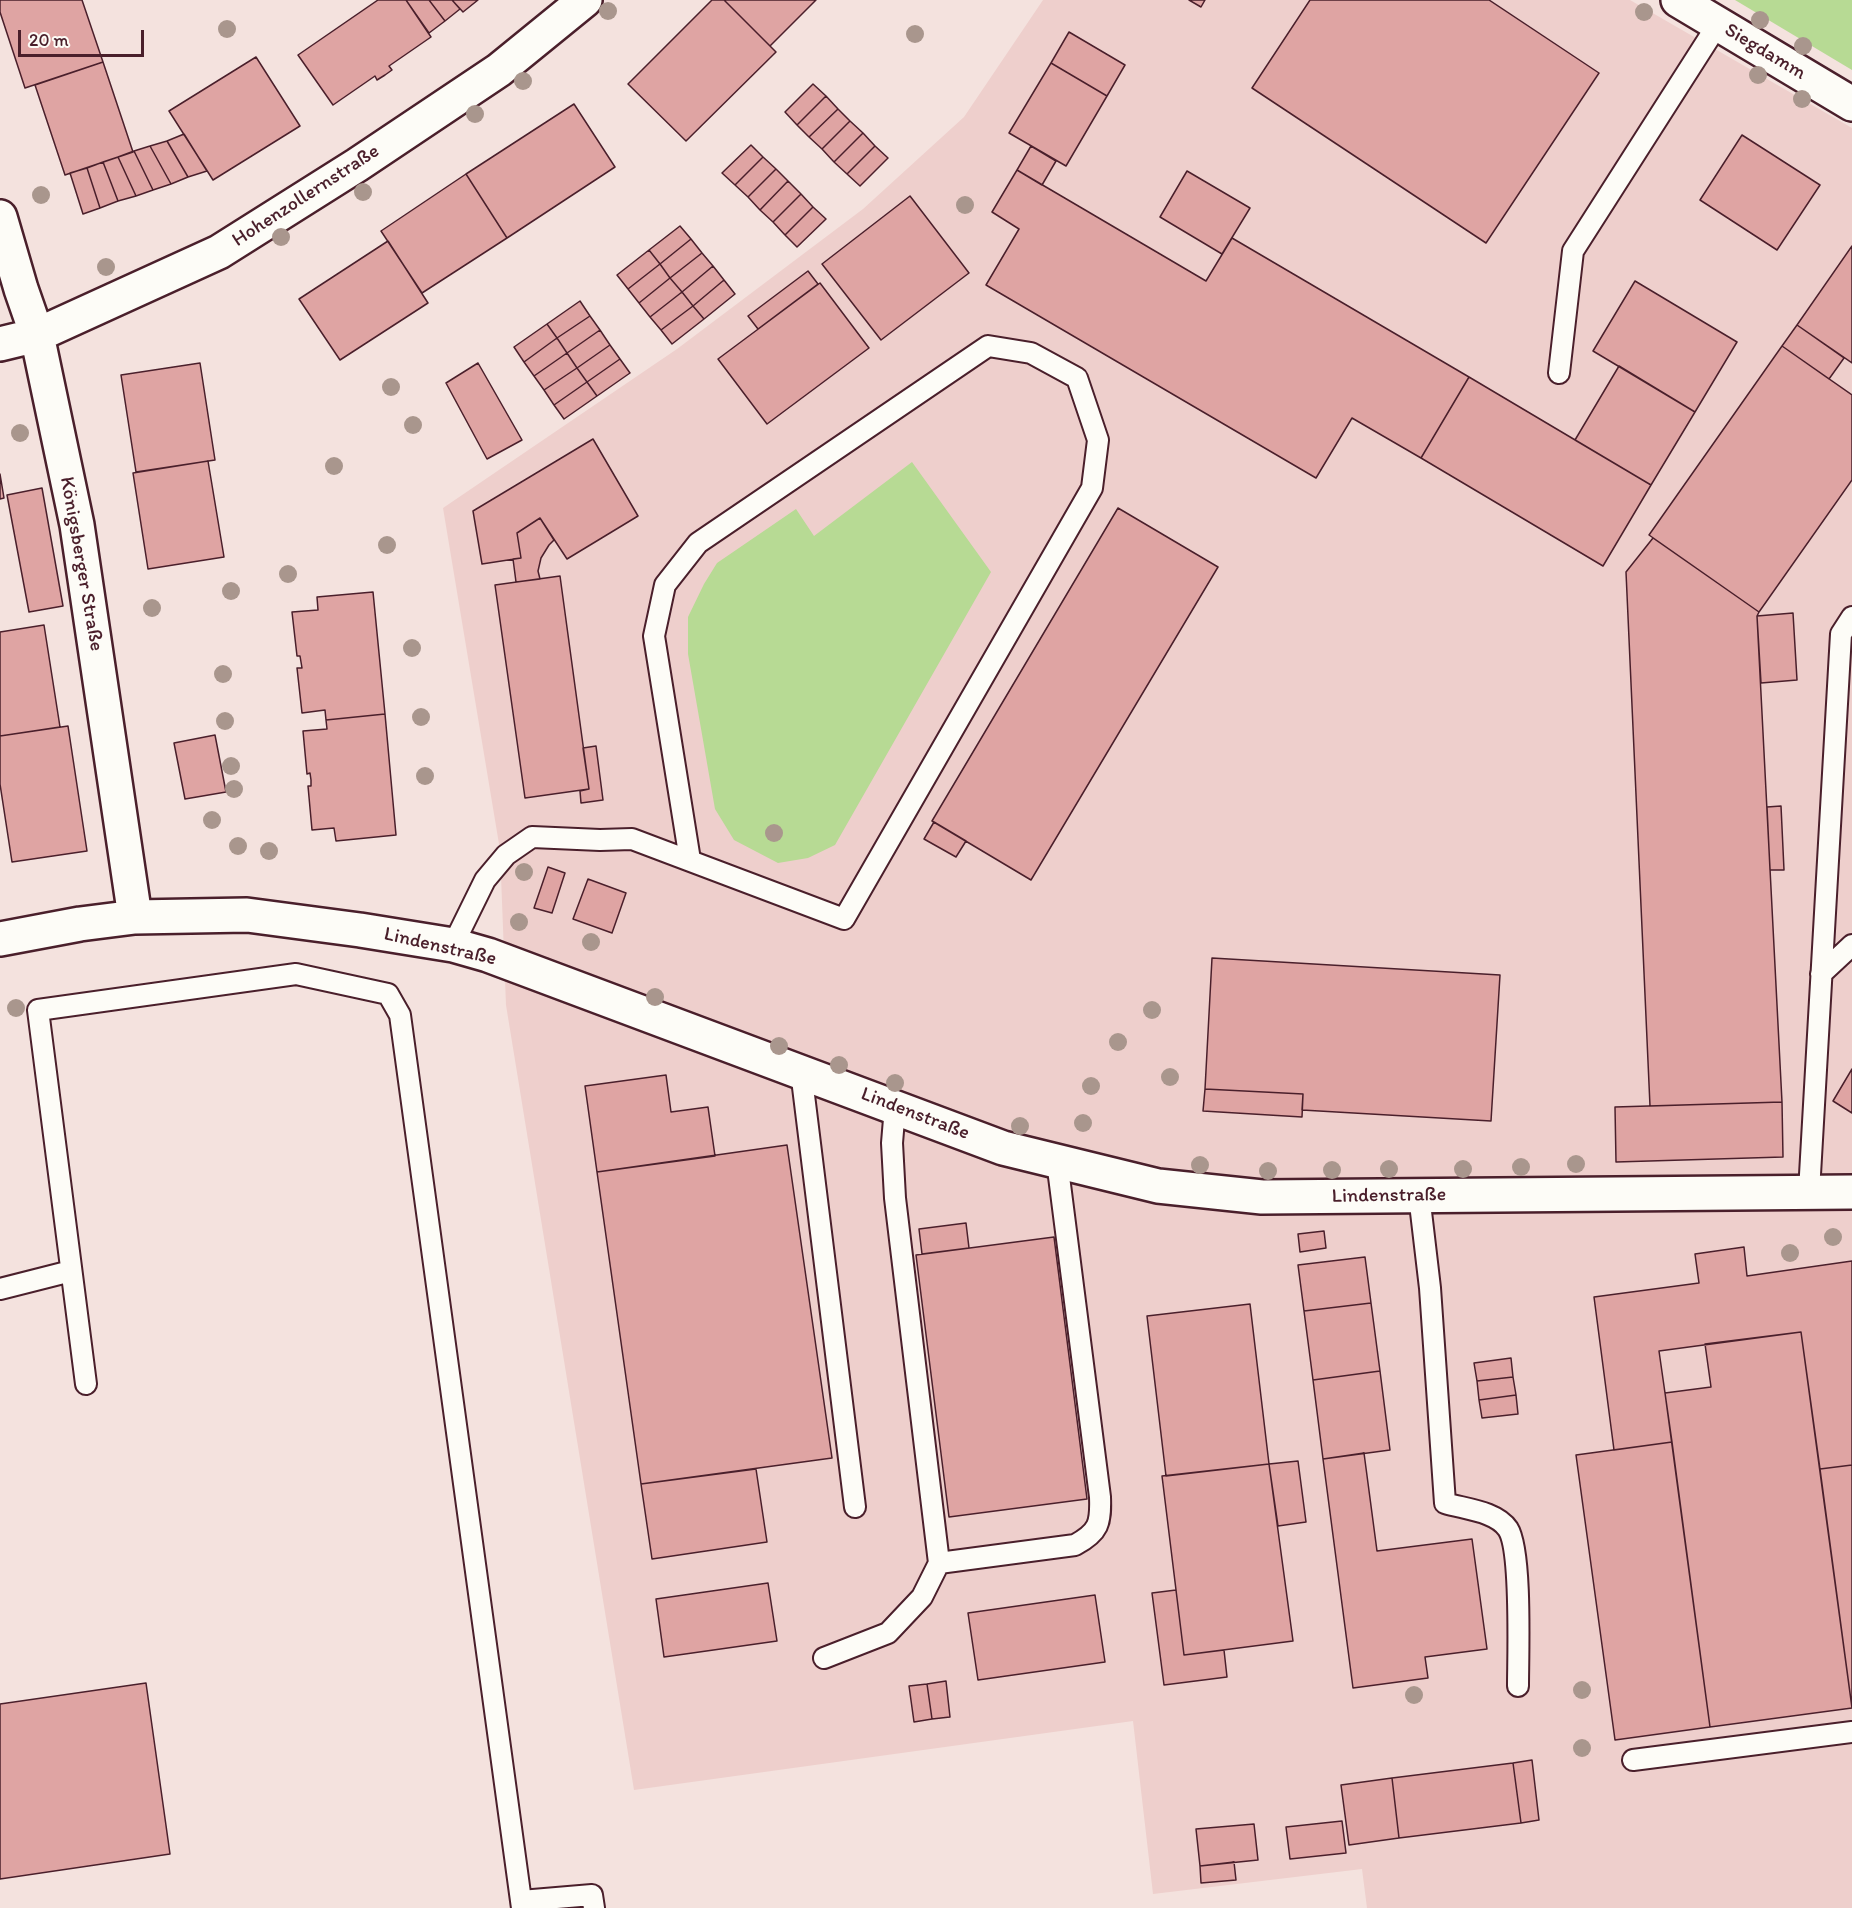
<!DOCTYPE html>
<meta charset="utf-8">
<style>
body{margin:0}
#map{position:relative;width:1852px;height:1908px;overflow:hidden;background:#f4e2de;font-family:Itim,sans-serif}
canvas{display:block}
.scale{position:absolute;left:18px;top:30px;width:126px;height:27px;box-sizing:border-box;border:3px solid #4a1f2b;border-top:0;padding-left:8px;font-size:18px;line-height:21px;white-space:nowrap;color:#4a1f2b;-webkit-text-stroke:4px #fdfcf7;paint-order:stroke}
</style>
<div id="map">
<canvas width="1852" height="1908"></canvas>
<div class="scale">20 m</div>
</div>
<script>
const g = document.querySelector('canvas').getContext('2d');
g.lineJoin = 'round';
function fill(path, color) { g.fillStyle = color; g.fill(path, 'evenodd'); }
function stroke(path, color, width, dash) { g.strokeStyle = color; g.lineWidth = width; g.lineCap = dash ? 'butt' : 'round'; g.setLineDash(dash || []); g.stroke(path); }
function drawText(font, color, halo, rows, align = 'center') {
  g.font = font + ' Itim,sans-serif'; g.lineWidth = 4.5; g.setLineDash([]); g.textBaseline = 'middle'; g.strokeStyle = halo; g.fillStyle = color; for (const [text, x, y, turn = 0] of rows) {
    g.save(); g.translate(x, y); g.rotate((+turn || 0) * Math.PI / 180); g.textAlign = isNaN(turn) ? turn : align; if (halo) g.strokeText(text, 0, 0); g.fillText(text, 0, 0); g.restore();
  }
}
fill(new Path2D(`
 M1043,0h587l222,128v1780h-485l-5,-39 -209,25 -20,-173 -499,69 -128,-785 -6,-155 -57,-342 234,-159 186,-140 101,-92z`), '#eecfcc');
fill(new Path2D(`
 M1735,0h117v70z
 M912,462l79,110 -156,273 -27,13 -30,5 -44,-23 -19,-31 -27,-155v-37l16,-33 13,-21 79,-54 18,27z`), '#b7da94');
const building = new Path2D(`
 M0,0h82l21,62 -78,26 -25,-76z
 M378,0h28l25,37 -42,29 3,4 -7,5 -8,5 -2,-4 -42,29 -35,-50z
 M406,0h23l16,21 -16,12z
 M429,0h23l8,9 -15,12z
 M452,0h26l-15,12z
 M712,0h12l52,52 -90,89 -58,-57z
 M724,0h92l-46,46z
 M1189,0h16l-4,7z
 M1310,0h179l110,73 -113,170 -234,-155z
 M1069,32l56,33 -18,31 -56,-33z
 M256,57l44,69 -87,54 -44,-69z
 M103,62l30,90 -68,23 -30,-90z
 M1051,63l56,33 -41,70 -57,-33z
 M813,84l13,12 -29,29 -12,-13z
 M826,96l12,13 -29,28 -12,-12z
 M574,104l41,63 -108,71 -41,-64z
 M838,109l12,12 -28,28 -13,-12z
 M850,121l13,12 -29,29 -12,-13z
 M863,133l12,13 -28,28 -13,-12z
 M184,134l23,37 -19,6 -21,-36z
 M1742,135l78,50 -43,65 -77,-50z
 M167,141l21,36 -17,7 -21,-38z
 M751,145l12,12 -28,28 -13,-12z
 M150,146l21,38 -18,6 -19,-39z
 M875,146l13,12 -28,28 -13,-12z
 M1031,146l25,15 -14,24 -25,-15z
 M134,151l19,39 -17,6 -18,-39z
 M118,157l18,39 -18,5 -15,-39z
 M763,157l13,12 -28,28 -13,-12z
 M103,162l15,39 -18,7 -13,-40z
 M87,168l13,40 -17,6 -13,-41z
 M776,169l12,12 -28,29 -12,-13z
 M1017,170l189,111 26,-43 237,139 -48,81 -69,-40 -36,60 -330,-193 33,-56 -27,-17z
 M1187,171l63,37 -28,46 -62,-37z
 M466,174l41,64 -85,55 -41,-62z
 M788,181l13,13 -28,28 -13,-12z
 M801,194l12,13 -28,28 -12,-13z
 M910,196l59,77 -88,67 -59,-76z
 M813,207l13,12 -29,28 -12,-12z
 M680,226l11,13 -31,25 -11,-14z
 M691,239l11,14 -32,25 -10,-14z
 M388,241l40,62 -88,57 -41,-61z
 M1852,246v117l-55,-38z
 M649,250l11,14 -32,25 -11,-14z
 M702,253l11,13 -31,26 -12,-14z
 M660,264l10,14 -31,25 -11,-14z
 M713,266l11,14 -31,26 -11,-14z
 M808,271l10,13 -60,45 -10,-13z
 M670,278l12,14 -32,25 -11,-14z
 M724,280l11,14 -31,25 -11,-13z
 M1635,281l102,61 -42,70 -102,-61z
 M820,283l49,65 -102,76 -49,-65z
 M682,292l11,14 -32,24 -11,-13z
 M580,301l10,15 -33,22 -10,-14z
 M693,306l11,13 -32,25 -11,-14z
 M590,316l10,14 -33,23 -10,-15z
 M547,324l10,14 -33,24 -10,-15z
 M1797,325l47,33 -15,21 -47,-33z
 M600,330l10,15 -33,23 -10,-15z
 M557,338l10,15 -33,23 -10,-14z
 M610,345l10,14 -33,23 -10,-14z
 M1782,346l70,49v85l-93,132 -110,-77z
 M567,353l10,15 -33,22 -10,-14z
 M620,359l10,14 -33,23 -10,-14z
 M200,363l15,97 -79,12 -15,-97z
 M478,363l44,77 -35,19 -41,-76z
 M1619,366l76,46 -44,73 -76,-45z
 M577,368l10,14 -33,23 -10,-15z
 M1469,377l182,108 -48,81 -182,-108z
 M587,382l10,14 -33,23 -10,-14z
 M593,439l45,77 -71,43 -27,-41 -23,15 4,25 -39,6 -9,-53z
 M208,461l16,96 -76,12 -15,-96z
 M0,474l4,24 -4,1z
 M42,488l21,118 -34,6 -22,-117z
 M1118,508l100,59 -187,313 -99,-59z
 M540,518l14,22 -5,5 -8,13 -3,13 2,8 -24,3 -3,-23 8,-1 -4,-25z
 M1653,538l106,74 -2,4 25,486 -132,4 -24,-534z
 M560,576l29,213 -64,9 -30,-213z
 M373,592l12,122 -59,6 -1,-10 -23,3 -5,-45h5l-2,-12h-3l-5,-44 26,-2 -1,-13z
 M1793,613l4,67 -36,3 -4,-67z
 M44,625l16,102 -60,9v-104z
 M385,714l11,121 -60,6 -2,-13 -22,2 -4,-44h3v-6l-1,-7 -3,1 -4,-43 24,-2 -1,-9z
 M68,726l19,125 -75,11 -12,-78v-48z
 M215,735l11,57 -41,7 -11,-56z
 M596,746l7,54 -22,3 -1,-12 9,-2 -6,-41z
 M1781,806l3,64h-14l-3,-63z
 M934,822l32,19 -10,16 -32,-18z
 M548,867l17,6 -13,40 -18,-5z
 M588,879l38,14 -14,40 -39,-14z
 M1212,958l288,17 -9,146 -189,-11 1,-16 -98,-5z
 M1852,1069v44l-19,-12z
 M666,1075l5,37 37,-5 7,49 -118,16 -12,-86z
 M1205,1089l98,5 -1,23 -99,-6z
 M1782,1102l1,55 -167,5 -1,-55z
 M787,1145l45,313 -191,26 -44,-312z
 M966,1223l3,25 -47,6 -3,-25z
 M1324,1231l2,17 -26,4 -2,-18z
 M1054,1237l33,262 -138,18 -33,-262z
 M1744,1247l3,29 105,-15v204l-32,4 -19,-137 -142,19 13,91 -58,8 -20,-153 105,-14 -4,-29z
 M1365,1257l6,46 -67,8 -6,-46z
 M1371,1303l9,68 -67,9 -9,-69z
 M1250,1304l19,160 -103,12 -19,-160z
 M1801,1332l51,376 -142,19 -45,-334 46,-6 -6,-43z
 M1511,1358l2,19 -36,4 -3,-18z
 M1380,1371l10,79 -67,9 -10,-79z
 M1513,1377l3,18 -37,5 -2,-19z
 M1516,1395l2,19 -36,4 -3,-18z
 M1672,1442l38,285 -95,13 -39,-285z
 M1364,1453l13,98 95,-12 15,110 -62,8 3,21 -75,10 -30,-229z
 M1298,1461l8,61 -28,4 -9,-62z
 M1269,1464l24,177 -109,14 -22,-179z
 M1852,1465v243l-32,-239z
 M756,1469l11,73 -115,17 -11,-75z
 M768,1583l9,58 -113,16 -8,-58z
 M1176,1590l8,65 40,-5 3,27 -63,8 -12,-92z
 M1095,1595l10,67 -127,18 -10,-67z
 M946,1681l4,36 -18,2 -5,-35z
 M146,1683l24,171 -170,25v-175z
 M927,1684l5,35 -18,3 -5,-36z
 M1532,1760l7,60 -18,3 -8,-60z
 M1513,1763l8,60 -122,15 -7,-60z
 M1392,1778l7,60 -50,7 -8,-60z
 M1342,1821l4,32 -56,6 -4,-32z
 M1254,1824l4,36 -58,6 -4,-37z
 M1234,1862l2,18 -35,3 -1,-17z`);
fill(building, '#dfa4a3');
stroke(building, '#4a1f2b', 1.5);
const lane = new Path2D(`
 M1559,373l14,-122 145,-227
 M453,945l32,-65 21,-25 26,-18 68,3 32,-1 212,80 248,-431 6,-48 -21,-62 -46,-25 -43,-7 -290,197 -33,42 -11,51 36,224
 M1821,974l31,-29
 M801,1071l54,436
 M895,1107l-3,36 3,55 44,365 136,-18c24,-13 26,-22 25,-48l-43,-336
 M1809,1192l32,-558 11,-17
 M1419,1195l11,93 15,215c19,6 51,8 63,26 14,22 10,127 10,157
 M0,1289l71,-18
 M86,1384l-48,-374 258,-36 92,20 12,21 122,893
 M824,1658l64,-25 34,-36 17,-34
 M1633,1760l219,-28
 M521,1901l71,-6 2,13`);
const street = new Path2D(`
 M1678,0l174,104
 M0,217l21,72 16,46 40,190 58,392
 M0,344l37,-9 182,-83 138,-87 142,-95 86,-70
 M0,939l80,-15 55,-7 112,-2 113,15 93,15 35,10 515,193 155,38 104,11 590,-5`);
stroke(lane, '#4a1f2b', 24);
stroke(street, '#4a1f2b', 38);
stroke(lane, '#fdfcf7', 20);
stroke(street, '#fdfcf7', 33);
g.fillStyle = '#a9968d';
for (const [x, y] of [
 [608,11],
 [1644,12],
 [1760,20],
 [227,29],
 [915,34],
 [1803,46],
 [1758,75],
 [523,81],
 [1802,99],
 [475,114],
 [363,192],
 [41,195],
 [965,205],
 [281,237],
 [106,267],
 [391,387],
 [413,425],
 [20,433],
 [334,466],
 [387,545],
 [288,574],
 [231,591],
 [152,608],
 [412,648],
 [223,674],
 [421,717],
 [225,721],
 [231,766],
 [425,776],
 [234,789],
 [212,820],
 [774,833],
 [238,846],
 [269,851],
 [524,872],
 [519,922],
 [591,942],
 [655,997],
 [16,1008],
 [1152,1010],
 [1118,1042],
 [779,1046],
 [839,1065],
 [1170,1077],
 [895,1083],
 [1091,1086],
 [1083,1123],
 [1020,1126],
 [1576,1164],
 [1200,1165],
 [1521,1167],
 [1389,1169],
 [1463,1169],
 [1332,1170],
 [1268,1171],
 [1833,1237],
 [1790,1253],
 [1582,1690],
 [1414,1695],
 [1582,1748]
]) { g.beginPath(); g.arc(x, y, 9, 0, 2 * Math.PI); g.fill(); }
drawText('20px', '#4a1f2b', '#fdfcf7', [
 ["Siegdamm",1765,52,31],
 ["Hohenzollernstraße",306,196,-33],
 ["Königsberger Straße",81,564,80],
 ["Lindenstraße",440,947,13],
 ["Lindenstraße",915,1114,21],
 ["Lindenstraße",1389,1196,-1]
]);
</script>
